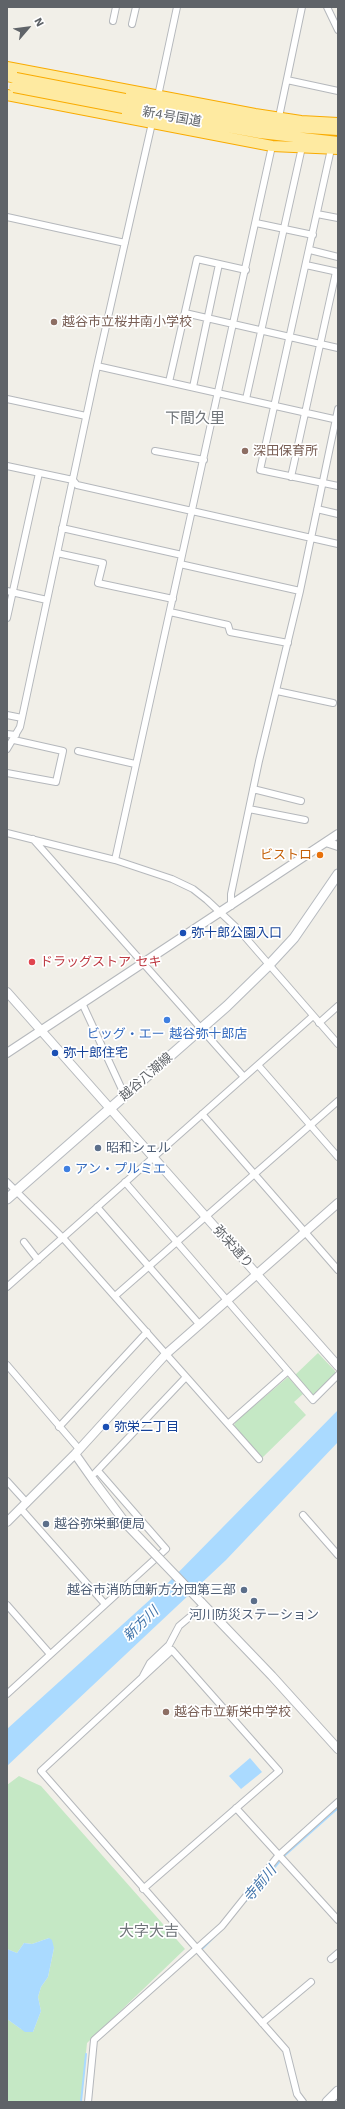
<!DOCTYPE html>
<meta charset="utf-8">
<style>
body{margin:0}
#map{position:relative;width:345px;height:2109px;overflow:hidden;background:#f1efe8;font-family:"Work Sans",sans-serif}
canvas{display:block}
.frame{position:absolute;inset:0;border:8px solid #5f6368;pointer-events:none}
.north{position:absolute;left:8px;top:8px;width:40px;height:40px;-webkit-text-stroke:3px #fff;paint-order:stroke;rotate:62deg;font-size:11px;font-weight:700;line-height:16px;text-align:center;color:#5f6368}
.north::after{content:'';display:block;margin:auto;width:14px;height:18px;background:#5f6368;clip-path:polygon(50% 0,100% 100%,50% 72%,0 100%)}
</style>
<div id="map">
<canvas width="345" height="2109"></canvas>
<div class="frame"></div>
<div class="north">N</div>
</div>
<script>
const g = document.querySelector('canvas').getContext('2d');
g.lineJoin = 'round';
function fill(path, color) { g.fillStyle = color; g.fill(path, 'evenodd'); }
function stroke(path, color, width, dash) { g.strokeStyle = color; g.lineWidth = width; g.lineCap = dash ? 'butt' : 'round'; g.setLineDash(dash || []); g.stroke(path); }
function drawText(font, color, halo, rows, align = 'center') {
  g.font = font + ' "Work Sans","Noto Sans JP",sans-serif'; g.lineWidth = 3.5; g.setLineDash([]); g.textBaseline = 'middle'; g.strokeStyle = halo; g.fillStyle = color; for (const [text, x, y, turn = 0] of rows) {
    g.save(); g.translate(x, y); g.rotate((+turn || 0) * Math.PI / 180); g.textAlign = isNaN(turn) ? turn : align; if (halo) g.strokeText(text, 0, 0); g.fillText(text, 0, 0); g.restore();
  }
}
fill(new Path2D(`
 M318,1353l17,18v3l-20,20h-3l-17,-19z
 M288,1377l15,17 -9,8 12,13 -44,43 -28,-32 1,-4z
 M19,1776l22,10 144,163 -98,94 -6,59h-74v-83l14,10 12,3 8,-21 -3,-14 3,-10 7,-10 6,-29 -5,-10 -17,6 -8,-1 -7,10 -10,-4v-164z`), '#c5e8c5');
fill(new Path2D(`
 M338,1410v32l-112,118 -219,206v-37l157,-142z
 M250,1758l12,14 -21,17 -12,-13z
 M49,1938l3,2 2,8 -6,29 -7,10 -3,10 3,14 -8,21h-8l-18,-13v-70l10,4 7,-10 8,1z`), '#aadaff');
stroke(new Path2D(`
 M284,1856l54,-48
 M246,1901l33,-39
 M203,1948l22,-22
 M81,2102l5,-48`), '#aadaff', 2);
const minor = new Path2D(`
 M327,7l11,23
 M113,21l3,-14
 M132,24l4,-17
 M287,80l51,11
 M158,96l19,-89
 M279,117l23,-110
 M331,149l-71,321 78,16
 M317,214l21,4
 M7,217l118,26
 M256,223l57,12
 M310,250l28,7
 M306,265l32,7
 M185,313l153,35
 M97,366l241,54
 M169,382l28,-123 49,11
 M193,387l26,-123
 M7,399l79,17
 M246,399l56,-252
 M155,451l49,9
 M7,466l66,14 4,5 261,59
 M291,477l45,-205
 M317,509l21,5
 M62,528l120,27
 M57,553l46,10 -5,20 75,16
 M180,564l120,27
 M7,591l40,9
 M170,612l58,13 2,7 58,11
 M7,618l32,-145
 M277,691l56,12
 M7,715l15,3
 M7,734l9,1
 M7,749l13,-22 77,-361 55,-243
 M78,751l57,13
 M7,773l49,9 7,-31 -49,-11
 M253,789l48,12
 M249,809l56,11
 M7,833l108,27 57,19 21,10 14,11 32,30 99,114
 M33,839l211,238
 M115,860l157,-714
 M231,906v-12l28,-133 41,-170 38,-182
 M82,1003l43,93
 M319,1023l19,-17
 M258,1065l80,92
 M202,1114l136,156
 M7,1182l56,56 196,221
 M125,1182l188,218 25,-25
 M97,1207l103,118
 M24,1242l14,18
 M7,1287l306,-271
 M115,1296l223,-195
 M7,1365l72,84
 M228,1424l60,-53
 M59,1427l88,-95
 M95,1473l91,-96
 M7,1481l20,22
 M21,1509l84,95
 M303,1515l35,40
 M7,1605l43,49
 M143,1676l7,-13 19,-18 10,-19 25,-21
 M7,1694l159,-145 -68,-78
 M236,1808l102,112
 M143,1889l136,-118 -107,-121 -131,121 245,279 11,44 6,8
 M331,1959l7,-6
 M262,2023l49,-41
 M88,2102l6,-62 128,-114 56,-70 60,-54`);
const tertiary = new Path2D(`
 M326,842l12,4
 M7,992l331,374
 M7,1053l331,-219
 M75,1454l19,27
 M7,1522l68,-68 91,-100 172,-151
 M201,1602l71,74 66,73`);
const secondary = new Path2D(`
 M7,1199l220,-193 41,-40 26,-28 44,-64
 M327,2102l11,-11`);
const trunk = new Path2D(`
 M7,67l248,47 46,7 37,2
 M7,76l9,2
 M7,95l265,51 66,3
 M125,99l137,26 76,5
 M123,108l137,25 78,9`);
stroke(minor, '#b5b8bc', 8);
stroke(tertiary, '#b5b8bc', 10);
stroke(secondary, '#b6babf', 11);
stroke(trunk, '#f9ab00', 12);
stroke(minor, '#fff', 6);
stroke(tertiary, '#fff', 8);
stroke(secondary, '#fff', 9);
stroke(trunk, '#feeaa1', 10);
const tertiaryBridge = new Path2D(`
 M94,1481l33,44 74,77`);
const trunkBridge = new Path2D(`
 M16,78l109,21
 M14,87l109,21`);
stroke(tertiaryBridge, '#b5b8bc', 10, []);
stroke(trunkBridge, '#f9ab00', 12, []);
stroke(tertiaryBridge, '#fff', 8);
stroke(trunkBridge, '#feeaa1', 10);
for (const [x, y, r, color] of [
 [54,322,4,"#8d6e63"],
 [245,451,4,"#8d6e63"],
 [320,855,4,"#e8710a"],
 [183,933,4,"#1a4fb4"],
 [32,962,4,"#e0444e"],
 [167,1020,4,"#3f7fe0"],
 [55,1053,4,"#1a4fb4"],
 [98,1148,4,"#5c6f8a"],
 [67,1169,4,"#3f7fe0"],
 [106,1427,4,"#1a4fb4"],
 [46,1524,4,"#5c6f8a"],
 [244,1590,4,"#5c6f8a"],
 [254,1601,4,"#5c6f8a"],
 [166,1712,4,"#8d6e63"]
]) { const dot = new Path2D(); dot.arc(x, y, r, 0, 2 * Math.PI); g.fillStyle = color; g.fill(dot); stroke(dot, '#fff', 1.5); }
drawText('13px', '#5f6368', '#fff', [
 ["新4号国道",172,117,10],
 ["越谷八潮線",146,1077,-41],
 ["弥栄通り",233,1247,48]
]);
drawText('13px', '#785e54', '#fff', [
 ["越谷市立桜井南小学校",62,322],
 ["深田保育所",253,451],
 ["越谷市立新栄中学校",174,1712]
], 'left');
drawText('13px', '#c56008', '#fff', [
 ["ビストロ",312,855]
], 'right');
drawText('13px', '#164399', '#fff', [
 ["弥十郎公園入口",191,933],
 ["弥十郎住宅",63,1053],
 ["弥栄二丁目",114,1427]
], 'left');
drawText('13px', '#be3a42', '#fff', [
 ["ドラッグストア セキ",40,962]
], 'left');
drawText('13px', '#366cbe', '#fff', [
 ["ビッグ・エー 越谷弥十郎店",167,1034],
 ["アン・プルミエ",75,1169,"left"]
]);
drawText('13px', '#4e5e75', '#fff', [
 ["昭和シェル",106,1148],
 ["越谷弥栄郵便局",54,1524],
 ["越谷市消防団新方分団第三部",236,1590,"right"],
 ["河川防災ステーション",254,1615,"center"]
], 'left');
drawText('italic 14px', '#4174aa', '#fff', [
 ["新方川",141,1624,-44],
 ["寺前川",260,1884,-50]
]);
drawText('15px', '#70757a', '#fff', [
 ["下間久里",195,419],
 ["大字大吉",149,1932]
]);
</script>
